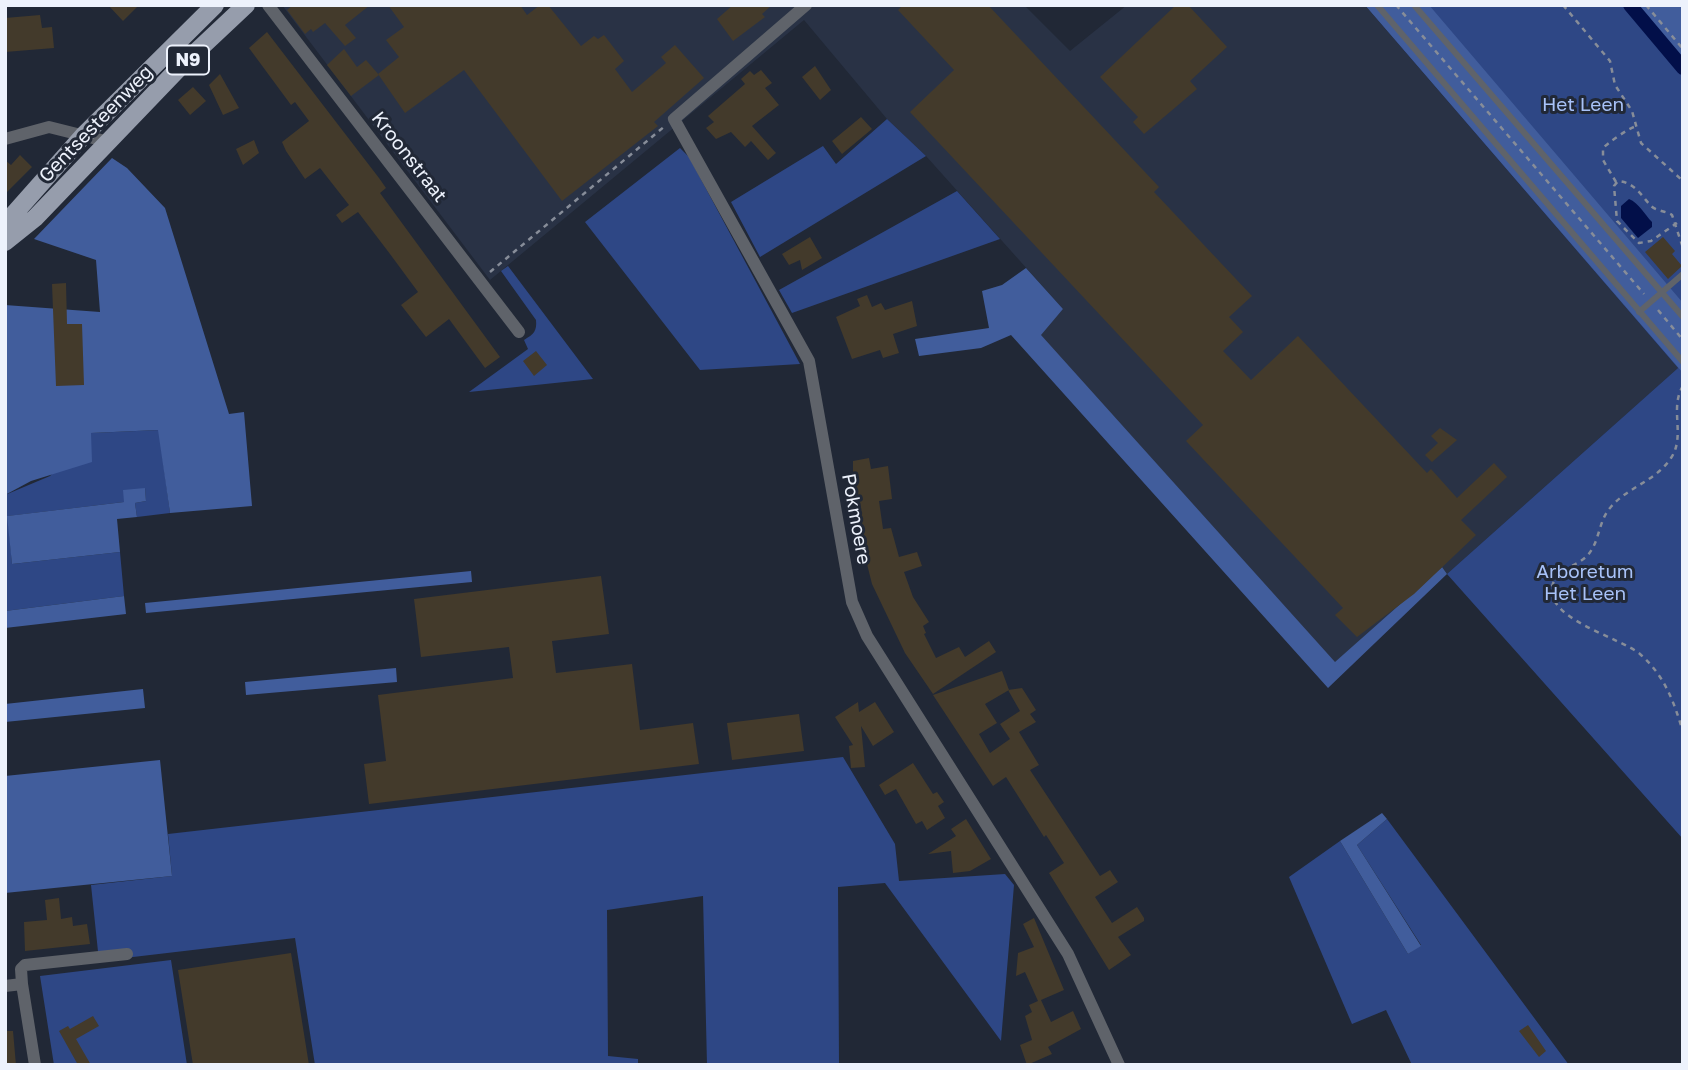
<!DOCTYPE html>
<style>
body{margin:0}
#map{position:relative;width:1688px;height:1070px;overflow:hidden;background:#212836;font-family:"Golos Text",sans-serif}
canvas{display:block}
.frame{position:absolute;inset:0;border:7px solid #edf2fc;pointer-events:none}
</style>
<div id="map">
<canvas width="1688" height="1070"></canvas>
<div class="frame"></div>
</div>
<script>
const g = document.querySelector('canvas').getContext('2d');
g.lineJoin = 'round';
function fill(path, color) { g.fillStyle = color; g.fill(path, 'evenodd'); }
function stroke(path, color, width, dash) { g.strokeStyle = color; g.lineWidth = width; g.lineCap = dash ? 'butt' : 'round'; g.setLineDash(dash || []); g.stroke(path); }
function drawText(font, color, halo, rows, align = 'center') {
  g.font = font + ' "Golos Text",sans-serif'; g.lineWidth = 6; g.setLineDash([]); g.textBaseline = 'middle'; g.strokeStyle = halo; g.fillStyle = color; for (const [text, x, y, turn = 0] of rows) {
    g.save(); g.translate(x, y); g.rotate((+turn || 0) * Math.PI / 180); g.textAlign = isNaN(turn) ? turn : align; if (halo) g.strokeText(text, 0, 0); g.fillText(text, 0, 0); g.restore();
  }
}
fill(new Path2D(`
 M282,5h742l46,46 57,-46h238l313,363 -231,206 -5,-7 -107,96 -295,-328 23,-26 -137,-153 -39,-37 -83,-99 -314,260z`), '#293245');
fill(new Path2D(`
 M1365,5h318v834l-236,-265 231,-206z
 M887,119l39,37 -166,101 -29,-55 92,-56 13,18z
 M680,148l9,9 111,207 -100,6 -115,-148z
 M957,191l43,48 -208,74 -13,-23z
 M508,266l85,113 -124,13 59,-43 -4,-9c10,-6 13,-9 12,-20l-35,-49z
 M159,430l11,83 -33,4 -2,-14 11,-2 -1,-13 -21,14 -116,14 4,48 108,-12 4,44 -119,15v-116l45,-19 41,-43z
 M843,757l52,87 4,37 106,-7 9,11 -13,156 -116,-158 -47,4 1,178h-132l-4,-169 -96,14 1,146 30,3v6h-323l-20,-127 -196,23 -8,-76 81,-9 -4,-42z
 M1387,819l182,246h-157l-26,-55 -34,14 -63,-147 51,-36 68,113 13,-9 -64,-100z
 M171,960l16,105h-133l-14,-89z`), '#2e4785');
fill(new Path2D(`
 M1365,5h64l254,298v70z
 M1622,5h61v70z
 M112,158l15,10 38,40 64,206 15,-2 8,94 -82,7 -12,-83 -67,3 1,29 -61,19 -26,14v-190l95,7 -4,-52 -62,-21z
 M1026,268l37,41 -22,26 294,327 107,-95 5,7 -119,114 -317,-353 -30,13 -62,8 -4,-17 74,-11 -7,-37 20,-6z
 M145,488l1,13 -11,2 2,14 -20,2 3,33 -108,12 -5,-48 117,-14 -1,-12z
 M471,571l1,11 -326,31 -1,-10z
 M124,596l2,18 -121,14v-17z
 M396,668l1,14 -151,13 -1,-13z
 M143,689l2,19 -140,14v-18z
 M160,760l12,116 -167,17v-117z
 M1382,813l5,6 -30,26 64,101 -13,8 -68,-113z`), '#415d9c');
fill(new Path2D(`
 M1629,199c10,4 15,15 23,23v5l-14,11 -17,-20v-12z`), '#020f49');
stroke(new Path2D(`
 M1630,5l53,63`), '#020f49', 14);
fill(new Path2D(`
 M108,5h31l-16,16z
 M293,5h77l-25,20 11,13 -11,8 -20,-23 -12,9 -2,-3 -6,5 -18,-24z
 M388,5h132l7,10 13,-10h8l33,41 13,-10 4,3 6,-4 20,26 -9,8 17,23 34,-29 -5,-6 14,-12 29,33 -50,44 4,4 -96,75 -98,-131 -59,43 -27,-39 21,-17 -13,-17 18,-13z
 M733,5h39l-10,9 3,3 -32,24 -16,-22z
 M903,5h85l171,182 -5,5 98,104 -23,21 14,15 -20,19 28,29 47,-44 129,137 4,-4 26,29 37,-35 13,14 -46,43 15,15 -62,59 -57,43 -22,-22 8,-7 -157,-167 17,-16 -293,-313 44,-42 -56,-60z
 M1176,5h12l39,42 -37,34 7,8 -53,45 -11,-12 5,-5 -38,-40z
 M40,15l2,13 10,-1 2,21 -49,4v-34z
 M267,32l112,146 7,10 -6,5 120,164 -15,11 -36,-49 -23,18 -25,-32 17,-13 -28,-38 -32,-42 -16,11 -6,-8 13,-10 -29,-37 -15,11 -19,-28 -4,-9 27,-21 -14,-19 -4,3 -42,-57z
 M344,49l13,18 9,-7 13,15 -28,21 -24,-31z
 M815,66l16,24 -11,10 -18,-23z
 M761,70l11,13 -7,5 14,17 -27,21 24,27 -8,7 -17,-19 -6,6 -14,-15 -15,7 -10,-11 8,-6 -6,-6 37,-32 -4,-5 9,-8 4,4z
 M220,74l19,34 -16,7 -14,-30z
 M193,87l13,14 -16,14 -12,-15z
 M861,117l11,12 -30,25 -10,-13z
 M254,140l5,13 -16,12 -7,-16z
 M20,155l12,12 -27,27v-34l6,5z
 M810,237l12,21 -20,12 -2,-10 -11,5 -7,-11z
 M1663,237l12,14 -3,3 10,12 -14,13 -23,-27z
 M66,283l1,41h15l2,61 -28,1 -4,-102z
 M867,295l5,12 9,-4 4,7 27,-9 5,25 -24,8 6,19 -16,5 -3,-8 -28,9 -16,-42 24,-11 -3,-7z
 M536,351l11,14 -13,11 -11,-15z
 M1440,428l17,12 -25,22 -7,-7 13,-12 -7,-7z
 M869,458l2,11 17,-3 4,33 -13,2 4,28 8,-1 8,29 18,-5 5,14 -18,6 9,25 16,25 -6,4 3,7 -2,1 12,24 23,-11 6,10 24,-16 7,11 -63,42 -28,-41 -33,-69 -10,-40 -9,-67v-16z
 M601,576l8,58 -57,7 4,32 76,-9 8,66 53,-7 6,41 -330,40 -5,-40 22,-3 -8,-66 135,-17 -4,-31 -88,10 -7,-58z
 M1002,671l7,19 -24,14 12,19 -18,11 11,19 20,-14 -10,-15 20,-13 -12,-21 14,-2 14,22 -6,4 6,8 -17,10 20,33 -9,5 70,106 10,-6 8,12 -23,15 17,26 25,-16 7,11v3l-26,16 13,18 -22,15 -60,-97 15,-10 -18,-28 -2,2 -38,-60 -13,9 -60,-91z
 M858,702l1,10 16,-10 19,30 -21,14 -12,-20 4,41 -14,1 -2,-22 4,-1 -18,-28z
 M799,714l5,37 -72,9 -5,-37z
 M913,763l20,31 4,-2 7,10 -6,4 7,12 -18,12 -5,-9 -6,3 -20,-35 -11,6 -6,-10z
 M966,819l25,40 -21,12 -17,2 -2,-22 -23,3 28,-18 -5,-7z
 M59,898l2,21 11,-2 1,9 14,-2 3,20 -65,7 -1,-29 23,-2 -2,-20z
 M1034,918l30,72 -23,10 10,22 22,-11 8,18 -33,18 4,7 -25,11 -7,-20 12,-5 -7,-24 7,-4 -3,-7 9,-4 -13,-29 -9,4 2,-23 16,-6 -11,-23z
 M291,953l18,112h-116l-15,-95z
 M93,1016l6,10 -23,13 15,26h-13l-19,-34 9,-5 2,3z
 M1528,1025l18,26 -7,6 -20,-26z
 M5,1031h8l3,34h-11z`), '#433a2b');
stroke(new Path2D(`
 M1396,5l248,289
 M1563,5l47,56 5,24 17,26 9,32 42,38
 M1646,5l37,44
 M1616,182l-13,-22v-12c5,-5 23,-18 31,-21
 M1677,223l-26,18 -12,2 -22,-22 -3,-35 4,-5c16,1 23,14 33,25 5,5 15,5 21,9l11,33
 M490,272l175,-146
 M1658,310l25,30
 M1683,386c-14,22 3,50 -12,72 -16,24 -44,29 -61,50 -12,14 -10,34 -23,48 -10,10 -27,12 -33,25 -17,36 66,56 86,73 25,22 34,48 43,78`), '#878d99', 2.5, [5, 5]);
stroke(new Path2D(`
 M1377,5l306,357
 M1414,5l269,312
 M1639,312l44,-38`), '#5f636a', 6);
stroke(new Path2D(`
 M268,5l251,327
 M806,5l-132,114 135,242 43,241 15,34 201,318 51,111
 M5,139l44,-12 60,15
 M22,984l13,81
 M5,986l17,-2 -1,-15 4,-4 102,-11`), '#5f636a', 12);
stroke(new Path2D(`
 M5,224l78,-88 132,-131
 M5,242l30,-24 145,-151 66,-62`), '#969dac', 18);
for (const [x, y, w] of [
 [188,60,42]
]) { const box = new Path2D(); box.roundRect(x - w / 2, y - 14.5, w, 29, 5); g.fillStyle = '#212836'; g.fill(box); stroke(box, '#edf2fc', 2); }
drawText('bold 18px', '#edf2fc', null, [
 ["N9",188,60]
]);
drawText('19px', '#a8c2f8', '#212836', [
 ["Het Leen",1583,105],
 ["Arboretum",1585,572],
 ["Het Leen",1585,594]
]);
drawText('19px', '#edf2fc', '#212836', [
 ["Gentsesteenweg",96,124,-46],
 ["Kroonstraat",409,157,52],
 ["Pokmoere",856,519,80]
]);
</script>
